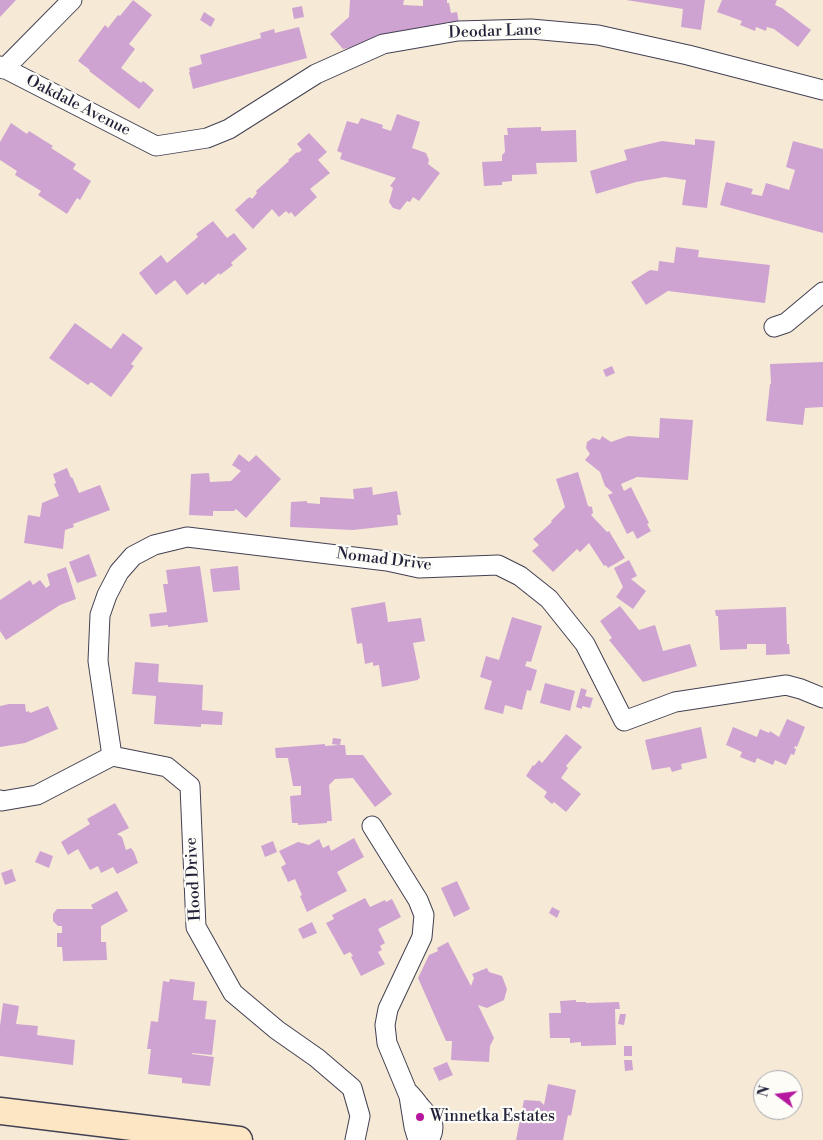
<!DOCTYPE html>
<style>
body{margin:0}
#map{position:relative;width:823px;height:1140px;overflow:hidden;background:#f6ead6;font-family:"Libre Bodoni",serif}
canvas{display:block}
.north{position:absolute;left:753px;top:1070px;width:50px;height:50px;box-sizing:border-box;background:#fdfcf7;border:1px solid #a5a5ac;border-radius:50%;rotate:285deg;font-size:14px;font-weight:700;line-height:20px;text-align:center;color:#22223b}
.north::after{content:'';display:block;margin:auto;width:18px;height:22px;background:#b5179e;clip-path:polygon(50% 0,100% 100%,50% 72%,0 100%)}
</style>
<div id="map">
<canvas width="823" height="1140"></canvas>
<div class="north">N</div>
</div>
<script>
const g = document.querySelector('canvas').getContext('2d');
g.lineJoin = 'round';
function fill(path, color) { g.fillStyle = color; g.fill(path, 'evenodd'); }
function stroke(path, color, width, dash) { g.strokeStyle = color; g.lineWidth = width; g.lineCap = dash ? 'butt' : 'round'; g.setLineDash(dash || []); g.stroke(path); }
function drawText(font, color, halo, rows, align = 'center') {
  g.font = font + ' "Libre Bodoni",serif'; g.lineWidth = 4.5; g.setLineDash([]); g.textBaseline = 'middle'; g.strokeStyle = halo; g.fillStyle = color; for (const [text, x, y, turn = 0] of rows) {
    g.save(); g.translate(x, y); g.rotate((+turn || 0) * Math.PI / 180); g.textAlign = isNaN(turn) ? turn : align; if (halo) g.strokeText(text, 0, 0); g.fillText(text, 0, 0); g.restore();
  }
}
fill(new Path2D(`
 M0,0h16l-16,17z
 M133,0l19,15 -23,29 6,5 -14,19 20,15 2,-2 11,9 -15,19 -50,-38 1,-1 -12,-9 27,-36 3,3 10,-13 2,1z
 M350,0h54l-1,5 20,1v-6h24v3h2l2,10 6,-1 2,11 -5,8 -111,18 -13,-15 19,-17z
 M626,0h79l-4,30 -20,-3 2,-18z
 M722,0h55l-2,5 7,3 29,22 -13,17 -24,-18 -7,-2 -1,4 -10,-4 -1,4 -15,-6 2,-4 -25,-9z
 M302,6l2,11 -10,2 -2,-11z
 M204,12l11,7 -4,8 -11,-7z
 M299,27l8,31 -114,31 -4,-17h1l-1,-4 13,-4 -2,-9 61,-17 -1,-5 14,-4 1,4z
 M397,114l23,8 -8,26 14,5 3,7 -1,4 12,9 -21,28 -6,-4 -3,5 -3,-1 -7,9 -7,-2 -4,-6 4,-14 -3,-2 6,-8 -56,-19 2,-6 -5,-2 10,-30 11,3 3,-6 22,7 -1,3 9,3z
 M11,123l16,11 2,-3 24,15 -2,2 25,16 -3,5 18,12 -11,19 -3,-2 -10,16 -29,-19 3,-4 -26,-16 2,-4 -17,-11v-18z
 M541,127v4l35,-1 1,32 -41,1 1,11 -25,1v6l-10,1v3l-18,1 -2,-24 20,-1v-6l3,-3 -1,-17h4l-1,-7z
 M309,133l18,19 -9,8 12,13 -20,16 7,8 -22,20 -4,-5 -2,2 -3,-3 -7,6 -7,-8 -19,20 -18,-19 12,-11 3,-2 2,2 5,-6 -1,-2 33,-30 -1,-1 9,-8 1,1 4,-3 -5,-6z
 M695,139l20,2 -8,67 -25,-3 4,-25 -21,-3 -29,5 -40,12 -6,-23 37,-11 -3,-10 38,-9 33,4z
 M793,141l30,8v84l-103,-28 6,-23 27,7 -2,5 11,2 4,-13 23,7 6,-20 -9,-3z
 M213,221l14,17 7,-5 13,16 -16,14 2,2 -13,10 -1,-2 -14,12 -2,-3 -16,13 -12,-15 -19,15 -17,-22 22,-18 6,8 31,-26 -2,-3z
 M676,247l23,3 -1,7 72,8 -5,38 -97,-12 -22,14 -15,-23 19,-12 8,1 1,-10 15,2z
 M75,323l36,26 12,-16 20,15 -12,16 3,2 -23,31 -20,-15 -3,3 -39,-27z
 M823,362v45l-18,1 -2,17 -37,-4 4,-37h1l-1,-20z
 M612,366l3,7 -9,4 -3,-7z
 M660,418l33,2 -5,60 -51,-3 -16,7 3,7 7,-4 18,36 -2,1 4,7 -14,8 -4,-8 -6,3 -19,-39 5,-2 -8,-7 -5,-14 -15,-12 5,-6 -4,-6 1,-6 6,-4 7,2 2,-4 9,6 17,-6 31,2z
 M239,454l10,8 7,-7 25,24 -35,39 -10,-9 -2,2h-21v5l-24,-1 2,-41 18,-1 1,9 21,-1 10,-10 -9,-6z
 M67,468l4,10 1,-1 7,16 21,-8 10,25 -37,14 1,3 -9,3 -2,19 -39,-6 4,-28 12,2 2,-14 17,-7 -5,-12 2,-1 -3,-9z
 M578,472l10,34 4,1 1,6 -2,2 16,17 2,-1 16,27 -17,10 -2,-3 -2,1 -15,-23 -9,9 -3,-3 -24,23 -21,-21 7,-6 -6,-6 19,-17 -1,-1 14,-14 -9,-28z
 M372,487l1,8 24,-4 4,24h-4l1,10 -45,5 -63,-3 1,-25 16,-1v2l13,1v-7l34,2 -1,-10z
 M89,554l8,22 -20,7 -8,-21z
 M629,560l8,16 -6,3 15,12 -13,18 -17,-12 7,-10 -9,-19z
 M200,566l8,56 -40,5v-2l-17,2 -2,-13 18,-2 -4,-28h5l-2,-14z
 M238,566l2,24 -27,2 -3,-23z
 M66,567l10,32 -16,6 -54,35 -6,-9v-31l30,-20 3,5 7,-5 6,8 4,-3 -3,-11z
 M385,602l3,20 33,-4 4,23 -12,2 7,35 -2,1v1l-36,7 -3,-22 -6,1v-4l-8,2 -3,-21 -5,1 -6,-36z
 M620,606l19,24 16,-5 8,26 27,-7 7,22 -54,16 -34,-42 3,-2 -12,-17z
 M786,607l1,37h2l1,10 -24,1v-11h-19v5l-27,1 -2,-34h-2l-1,-6z
 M512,617l30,9 -11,36 -4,-1 -2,5 12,4 -6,21 -4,-1 -5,20 -17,-5 -2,9 -19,-5 8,-28 -12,-4 6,-21 13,4z
 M135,662l24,2 -1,18 45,3 -1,25 21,2 -1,13 -21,-1v3l-47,-3 2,-28 -24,-2z
 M545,683l30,8 -5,20 -30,-8z
 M581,688l6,2 -2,6 8,2 -3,10 -8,-2v3l-6,-2z
 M9,704h16l1,8 3,-1 1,2 18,-7 10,23 -33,14 -25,4v-41z
 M787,719l18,8 -8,20 -2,-1 -1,2 2,1 -2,6 -3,-1 -5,11 -11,-5 -2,5 -16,-7 -2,5 -15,-6 2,-5 -16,-7 7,-18 24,10 3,-8 9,4 1,-2 9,6z
 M701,727l6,31 -26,6 1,5 -10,3 -2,-5 -18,3 -7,-30z
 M566,734l16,13 -16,19 2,2 -7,10 20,16 -15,18 -12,-10 -2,2 -8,-7 3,-5 -21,-16 7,-11 1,1 5,-6 3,3z
 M333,738l8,1 -1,6h5l1,10h17l29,39 -17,13 -22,-29 -18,1 -6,6 3,36h-5v2l-29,2v-2h-6l-2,-27 11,-1v-9h-8l-5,-28h-12l-1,-10 50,-4v2l14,-1 -7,-1z
 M115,803l14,25 -12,6 5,3 4,13 5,-2 3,4 4,11 -21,11 -4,-7 -12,6 -3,-7 -8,4 -12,-21 -10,6 -7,-13 29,-18 -3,-5z
 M354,838l10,19 -27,15 10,19 -40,21 -7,-16 2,-1 -7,-16 -7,3 -7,-15 5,-3 -7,-13 19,-9 11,3 10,-6 4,9 6,-3 2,6z
 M273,841l4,11 -12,5 -4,-11z
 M40,851l13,5 -4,12 -14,-6z
 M12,869l4,12 -11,4 -4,-12z
 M457,881l13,28 -16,8 -13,-29z
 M117,891l11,20 -27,15v16h5l1,18 -44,1 -1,-14h-5v-14h5v-7h-4l-5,-5v-7l4,-5h36l-2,-4z
 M365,898l5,9 15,-7 1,2 6,-3 9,18 -23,12 7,14 -5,3 2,4 -4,2 7,12 -24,12 -10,-19 2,-1 -3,-4 -6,3 -18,-32 8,-4 -2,-4z
 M552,907l8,4 -3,7 -8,-5z
 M312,922l5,11 -14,6 -5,-10z
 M448,942l23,44 3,-8 -2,-4 15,-6 2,4 13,4 5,13 -3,11 -17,8 -9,-3 16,33 -4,8 -1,16 -38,-2 1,-19h-6l-28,-63 11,-23 9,-4 -1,-3z
 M170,979l25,3 -2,18 14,1 -2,18 11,1 -4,35 -20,-2v1l22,3 -4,29 -28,-3v-5l-34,-4 3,-25h-4l4,-28 7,1 5,-41 6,1z
 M576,1000v2h10v1l33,-1 1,7h-5l1,36 -35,1v-4l-11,1v-5h-20l-1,-25h12l-1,-12z
 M3,1003l16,3 -3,18 22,2 -1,9 38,5 -2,25 -73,-9v-30z
 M620,1014h6l-2,11 -6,-1z
 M624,1046h8v10h-8z
 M624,1060h8l1,10 -8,1z
 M447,1062l6,13 -14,6 -6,-13z
 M548,1084l28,6 -5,26 -3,-1 -5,25h-47l8,-40 16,1 4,4z`), '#cea3d1');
const minor = new Path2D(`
 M0,66l156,80 51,-8 22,-9 87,-55 67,-30 75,-13 73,-2 67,6 90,20 135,35
 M4,69l68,-69
 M774,327l12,-4 37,-31
 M112,756l-14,-95 2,-46 7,-20 12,-23 14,-16 21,-11 33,-8 200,24 32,7 79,-3 22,11 29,23 36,45 39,77 51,-19 111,-17 15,4 22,9
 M0,800l2,1 35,-6 75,-39 55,11 23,19 6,141 37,66 44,37 40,28 35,30 8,28 -5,24
 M372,826l46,74 6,15 -2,22 -34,72 -3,16 2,18 22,53 5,31 4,13
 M409,1093c4,4 7,8 10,12 9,11 20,18 10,35`);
const secondary = new Path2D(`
 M0,1111l239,29`);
stroke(minor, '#424052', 21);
stroke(secondary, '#424052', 29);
stroke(minor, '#fff', 19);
stroke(secondary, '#fce6c4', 26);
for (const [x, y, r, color] of [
 [420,1117,5,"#b5179e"]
]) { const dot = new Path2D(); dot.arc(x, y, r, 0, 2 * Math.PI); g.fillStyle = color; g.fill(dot); stroke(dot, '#fdfcf7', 2); }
drawText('16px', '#22223b', '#fdfcf7', [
 ["Deodar Lane",495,32,-2],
 ["Oakdale Avenue",78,106,27],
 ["Nomad Drive",384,560,7],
 ["Hood Drive",194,879,-93]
]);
drawText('16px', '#22223b', '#fdfcf7', [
 ["Winnetka Estates",430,1117]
], 'left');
</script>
